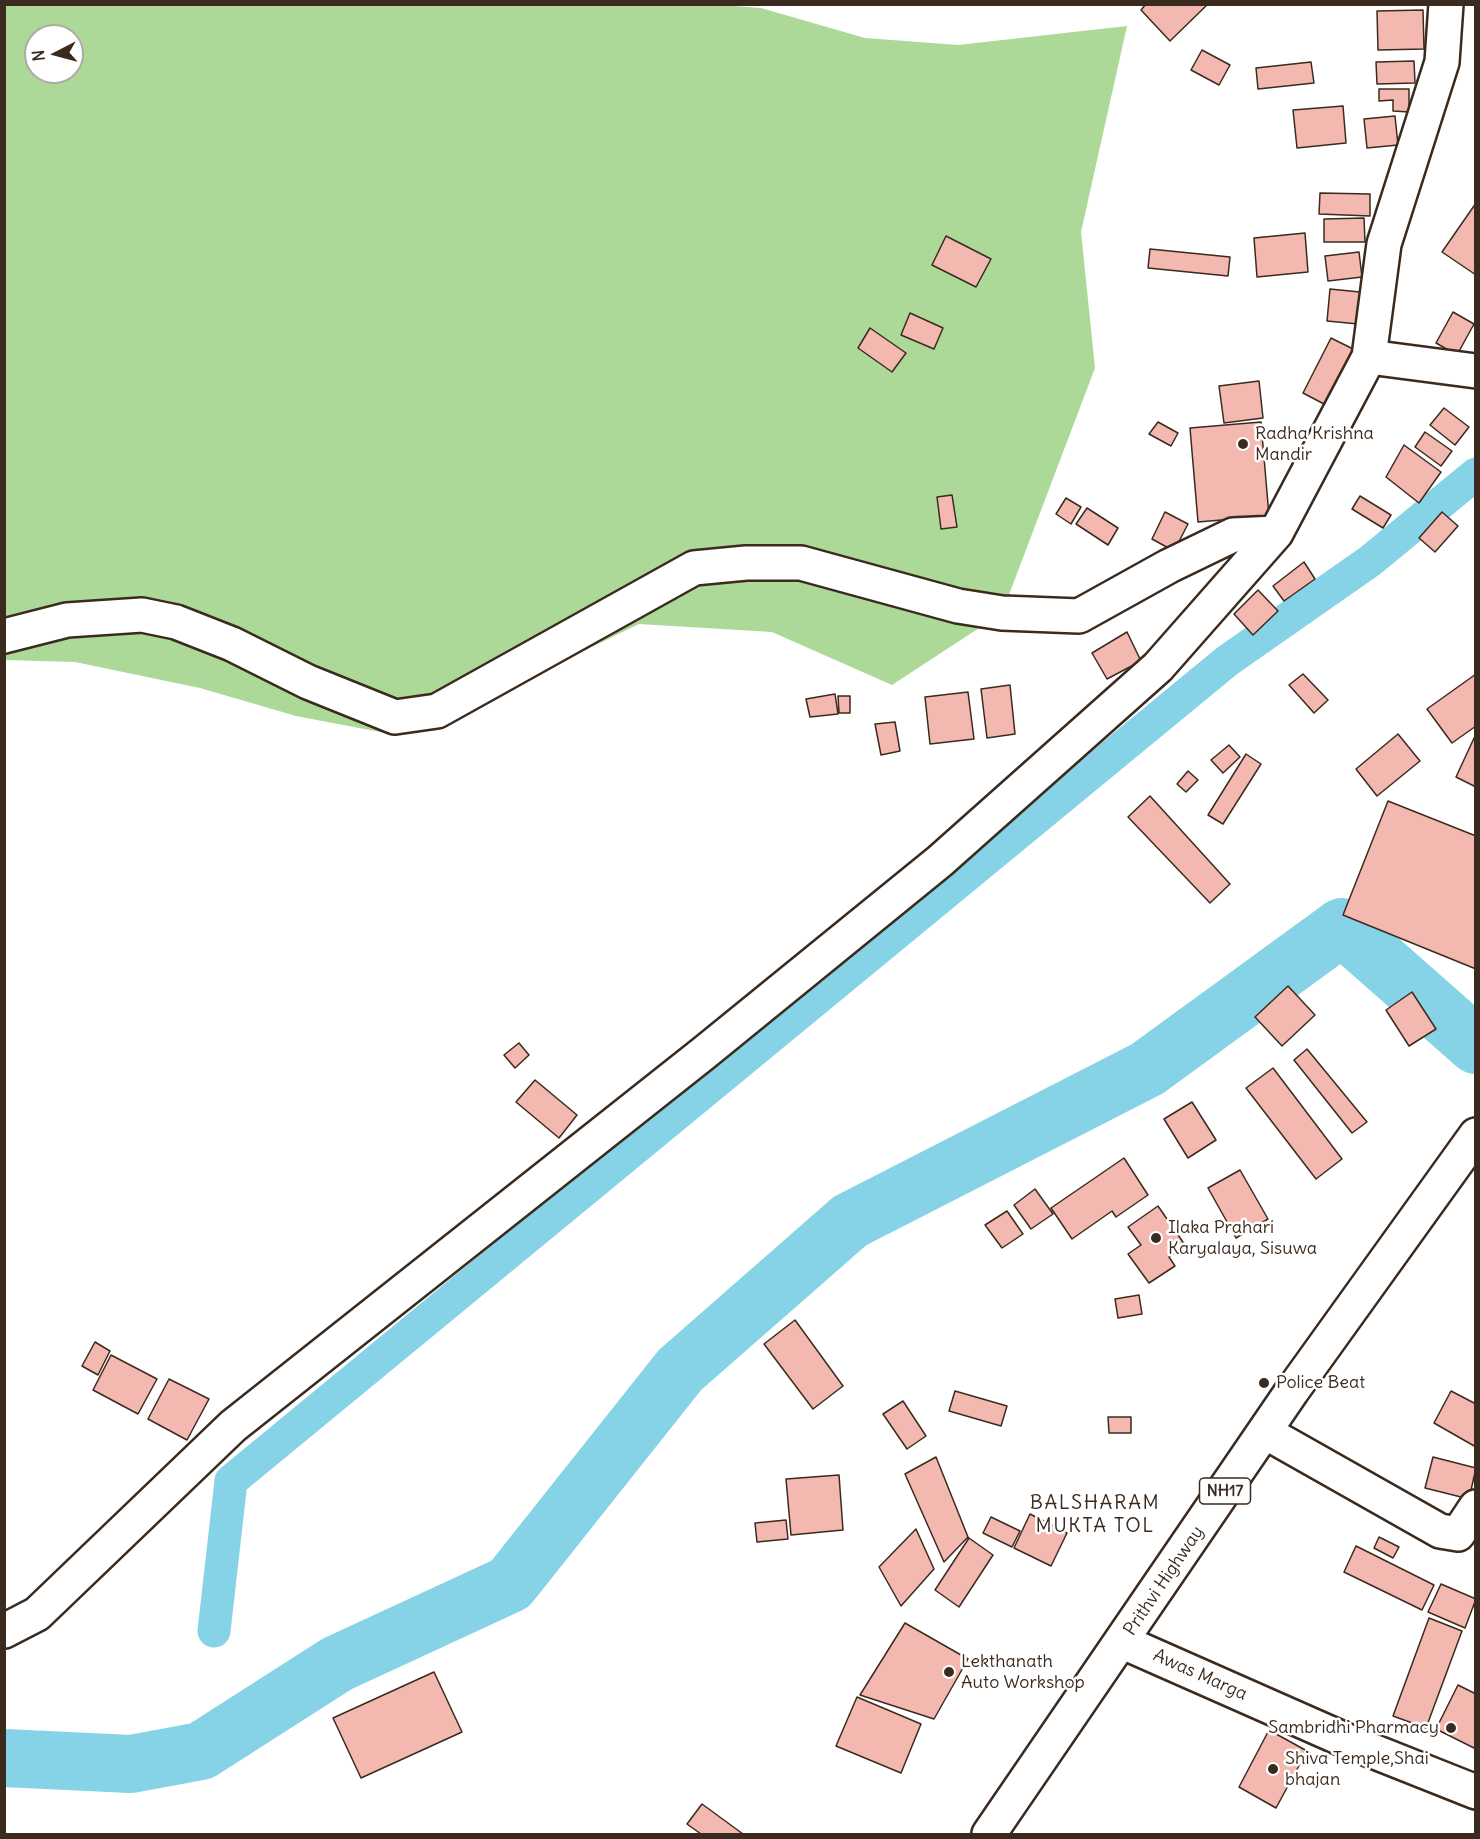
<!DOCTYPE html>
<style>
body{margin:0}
#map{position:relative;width:1480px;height:1839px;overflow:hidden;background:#fff;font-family:Delius,sans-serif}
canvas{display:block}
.frame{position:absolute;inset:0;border:6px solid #3b2a1e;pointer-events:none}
.north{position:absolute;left:24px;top:24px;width:60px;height:60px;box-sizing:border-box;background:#fff;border:2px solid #b1aaa5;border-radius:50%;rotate:264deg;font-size:16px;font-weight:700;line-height:24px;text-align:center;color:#3b2a1e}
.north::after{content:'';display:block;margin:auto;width:21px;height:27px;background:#3b2a1e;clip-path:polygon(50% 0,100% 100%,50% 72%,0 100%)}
</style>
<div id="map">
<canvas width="1480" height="1839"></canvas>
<div class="frame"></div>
<div class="north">N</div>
</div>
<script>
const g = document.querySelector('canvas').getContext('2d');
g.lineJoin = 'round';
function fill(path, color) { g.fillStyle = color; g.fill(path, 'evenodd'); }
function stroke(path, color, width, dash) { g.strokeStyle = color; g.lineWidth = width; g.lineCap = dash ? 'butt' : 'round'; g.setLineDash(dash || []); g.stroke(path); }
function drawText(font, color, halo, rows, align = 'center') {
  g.font = font + ' Delius,sans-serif'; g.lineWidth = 5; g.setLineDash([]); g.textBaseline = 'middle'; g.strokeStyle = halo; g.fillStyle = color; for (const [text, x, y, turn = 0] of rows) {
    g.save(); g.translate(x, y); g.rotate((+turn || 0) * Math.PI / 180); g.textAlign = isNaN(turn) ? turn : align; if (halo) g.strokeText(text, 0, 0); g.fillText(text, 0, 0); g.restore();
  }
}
fill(new Path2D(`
 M5,5h715l41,3 104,30 93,7 169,-19 -46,206 14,136 -93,245 -110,72 -120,-53 -133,-8 -111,54 -132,57 -100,-19 -96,-28 -125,-26 -70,-2zM36,36h36v36h-36z`), '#acd997');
stroke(new Path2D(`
 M214,1631l17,-150 996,-820 143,-100 106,-87`), '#86d2e6', 33);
stroke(new Path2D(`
 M4,1758l127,6 70,-13 136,-87 173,-80 170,-214 170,-149 297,-152 195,-142 134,118`), '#86d2e6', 58);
const building = new Path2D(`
 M1146,4h62l-38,37 -29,-31z
 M1423,10l1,39 -46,1 -1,-39z
 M1202,50l28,15 -11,20 -28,-15z
 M1414,61l1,22 -38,1 -1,-22z
 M1311,62l3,21 -56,6 -2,-21z
 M1379,89h30v23l-16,-1v-11l-14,1z
 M1343,106l3,37 -49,5 -4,-38z
 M1395,116l3,29 -31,3 -3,-29z
 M1320,193l50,1v22l-51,-2z
 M1476,203v72l-34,-23z
 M1364,218l1,24h-41v-23z
 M1305,233l3,39 -51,5 -3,-39z
 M946,236l45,23 -15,28 -44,-22z
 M1150,249l80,8 -2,19 -80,-8z
 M1359,252l3,25 -34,4 -3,-25z
 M1330,289l30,3 -2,32 -31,-3z
 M1453,312l21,12 -17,31 -21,-12z
 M910,313l33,15 -9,21 -33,-14z
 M870,328l36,25 -14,19 -34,-24z
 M1331,338l22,11 -29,55 -21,-11z
 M1259,381l4,37 -39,5 -5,-37z
 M1444,408l25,19 -14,18 -25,-20z
 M1158,422l20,11 -7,13 -22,-12z
 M1261,422l8,94 -71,6 -8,-94z
 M1425,432l27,19 -11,15 -26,-19z
 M1404,445l37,27 -22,31 -33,-26z
 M952,495l5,32 -16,2 -4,-32z
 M1360,496l31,19 -8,13 -31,-19z
 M1066,498l15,9 -10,17 -15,-10z
 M1087,508l31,20 -10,17 -32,-21z
 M1165,512l23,12 -14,27 -22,-12z
 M1442,512l16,14 -23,26 -16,-14z
 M1304,562l11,17 -31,22 -11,-15z
 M1258,590l20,21 -25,24 -19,-21z
 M1127,632l14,29 -34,18 -15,-26z
 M1303,674l25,26 -14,13 -25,-28z
 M1476,674v52l-24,17 -25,-34z
 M1010,685l5,49 -28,4 -6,-49z
 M968,692l6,47 -44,5 -5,-47z
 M835,694l3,20 -28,3 -4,-18z
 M838,696h12v17h-11z
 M895,722l5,29 -19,4 -6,-31z
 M1398,734l22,27 -43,35 -21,-27z
 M1475,736h1v51l-20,-10z
 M1229,745l11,12 -17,16 -12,-13z
 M1246,754l15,10 -38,60 -15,-9z
 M1188,771l10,9 -12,12 -9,-8z
 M1150,796l80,88 -20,19 -82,-86z
 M1388,801l88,35v133l-133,-54z
 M1288,986l27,29 -33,31 -27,-29z
 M1412,992l24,37 -27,17 -23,-36z
 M519,1043l10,12 -14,13 -11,-13z
 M1307,1049l60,73 -15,11 -58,-73z
 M1273,1068l69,91 -26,20 -70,-91z
 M535,1080l42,35 -18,23 -43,-36z
 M1192,1102l24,38 -28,18 -24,-39z
 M1124,1158l24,37 -32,22 -4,-6 -40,28 -21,-31z
 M1240,1170l28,49 -32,19 -28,-50z
 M1035,1189l18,25 -22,15 -17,-24z
 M1158,1206l27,39 -16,12 6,9 -26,17 -21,-29 13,-9 -13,-18z
 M1007,1211l16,23 -21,14 -17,-23z
 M1139,1295l3,19 -24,4 -3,-19z
 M795,1320l48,66 -30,23 -49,-65z
 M95,1342l15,9 -12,24 -16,-9z
 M111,1355l46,24 -19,35 -45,-24z
 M169,1379l40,20 -22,41 -39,-21z
 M955,1391l52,15 -6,20 -52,-15z
 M1451,1391l25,13v43l-42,-24z
 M903,1401l23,35 -19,13 -24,-35z
 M1108,1417h23v16h-22z
 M936,1457l32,80 -24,25 -39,-88z
 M1433,1457l43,11 -7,31 -44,-11z
 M839,1475l4,55 -52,5 -5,-56z
 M1030,1514l37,19 -16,33 -37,-18z
 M991,1517l29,14 -8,16 -29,-14z
 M786,1520l2,19 -31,3 -2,-19z
 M916,1529l18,40 -33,37 -22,-39z
 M1379,1537l20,10 -6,11 -19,-10z
 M969,1538l24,17 -34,52 -24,-17z
 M1356,1546l78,39 -12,25 -78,-38z
 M1441,1584l35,15 -11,29 -37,-16z
 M1429,1618l33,13 -36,97 -33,-12z
 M905,1623l63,36 -34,60 -74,-24z
 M434,1672l28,60 -101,46 -28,-60z
 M1458,1685l18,9v55l-40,-20z
 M857,1697l64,27 -20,49 -65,-27z
 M1269,1730l38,21 -31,57 -37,-21z
 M702,1804l41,30h-42l-14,-10z`);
fill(building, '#f3b8af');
stroke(building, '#3b2a1e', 1.5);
const minor = new Path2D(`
 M1446,4l-4,58 -58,182 -15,113 107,14
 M4,636l63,-16 75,-5 34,7 56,22 76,38 87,35 42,-6 257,-143 52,-5h55l157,43 44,7 77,3 90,-50 64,-31 43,-2
 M1265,1432l175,99 18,3 18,-27
 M4,1631l33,-17 196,-188 471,-373 236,-192 218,-194 118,-134 93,-176
 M1123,1642l222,98 131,52`);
const highway = new Path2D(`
 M989,1834l303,-443 184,-256`);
stroke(minor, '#3b2a1e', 38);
stroke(highway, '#3b2a1e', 38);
stroke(minor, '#fff', 33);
stroke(highway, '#fff', 33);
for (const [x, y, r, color] of [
 [1243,444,6,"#3b2a1e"],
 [1156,1238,6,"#3b2a1e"],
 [1264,1383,6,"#3b2a1e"],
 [949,1672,6,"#3b2a1e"],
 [1451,1728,6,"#3b2a1e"],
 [1273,1769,6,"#3b2a1e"]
]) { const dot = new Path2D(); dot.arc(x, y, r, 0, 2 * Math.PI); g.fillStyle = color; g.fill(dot); stroke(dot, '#fff', 2); }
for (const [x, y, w] of [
 [1225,1491,51]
]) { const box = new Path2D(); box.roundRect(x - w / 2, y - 13, w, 26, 4.5); g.fillStyle = '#fff'; g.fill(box); stroke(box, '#3b2a1e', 1.5); }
drawText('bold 16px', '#3b2a1e', null, [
 ["NH17",1225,1491]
]);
drawText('18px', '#3b2a1e', '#fff', [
 ["Radha Krishna",1255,434],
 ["Mandir",1255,455],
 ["Ilaka Prahari",1168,1228],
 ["Karyalaya, Sisuwa",1168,1249],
 ["Police Beat",1276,1383],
 ["Lekthanath",961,1662],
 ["Auto Workshop",961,1683],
 ["Sambridhi Pharmacy",1439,1728,"right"],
 ["Shiva Temple,Shai",1285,1759],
 ["bhajan",1285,1780]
], 'left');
drawText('18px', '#3b2a1e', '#fff', [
 ["Prithvi Highway",1164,1581,-56],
 ["Awas Marga",1200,1675,24]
]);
g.letterSpacing = '1.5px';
drawText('20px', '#3b2a1e', '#fff', [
 ["BALSHARAM",1095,1503],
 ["MUKTA TOL",1095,1526]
]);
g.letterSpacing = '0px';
</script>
